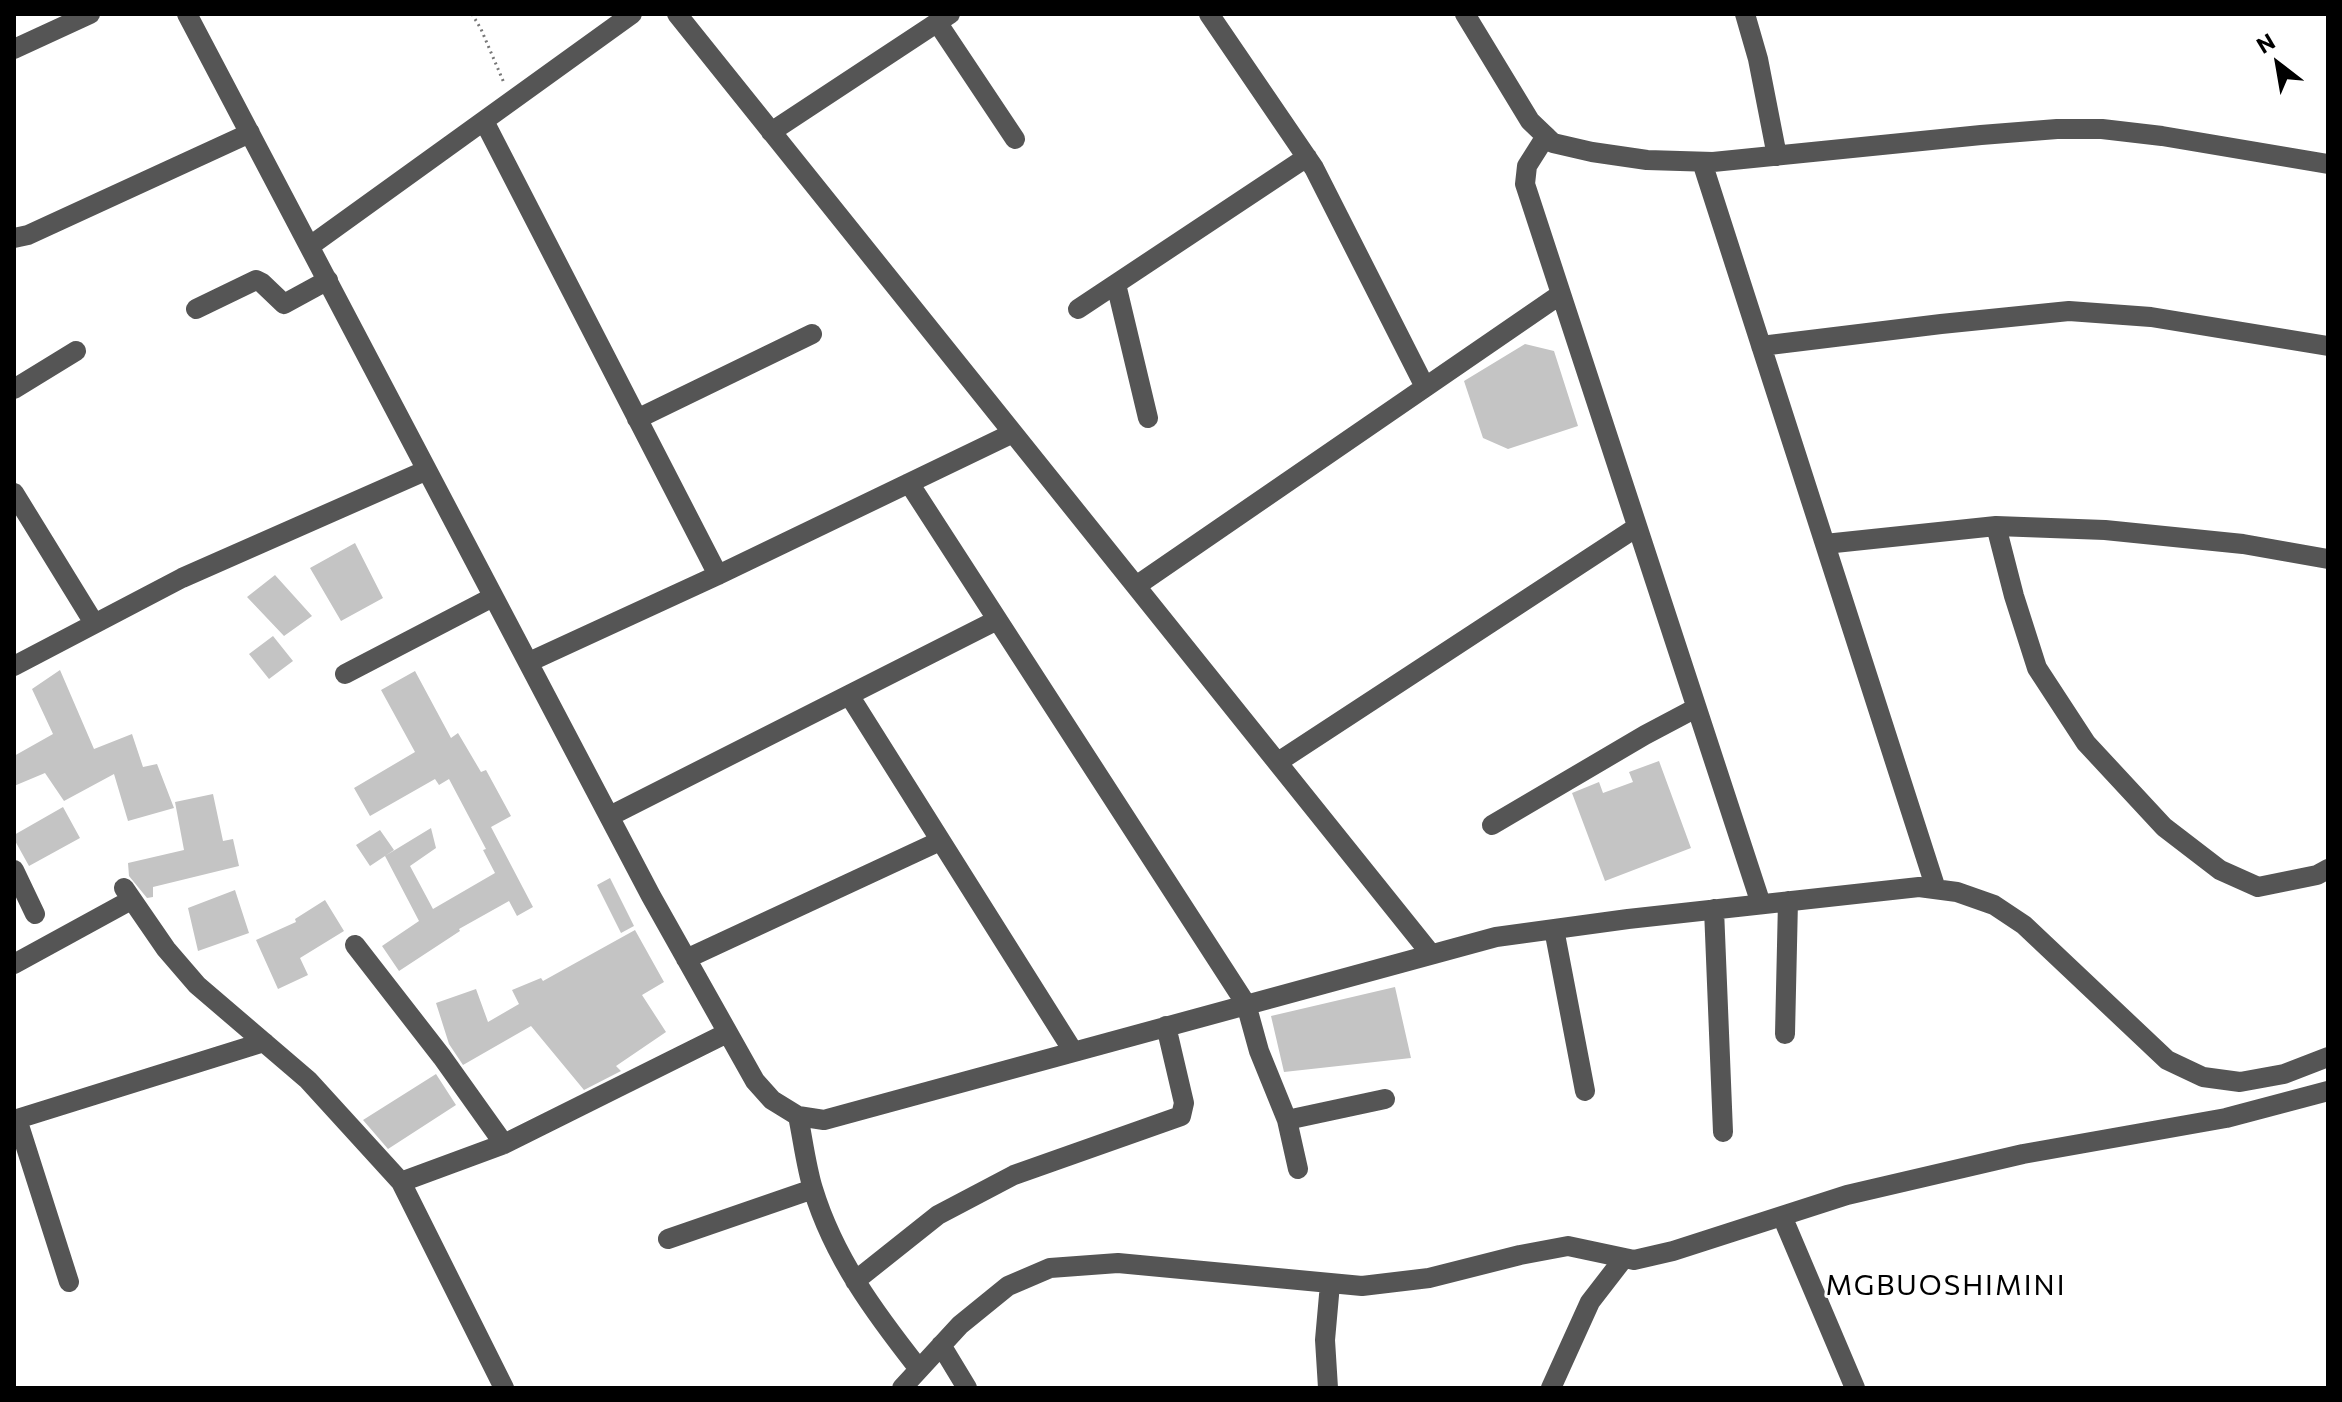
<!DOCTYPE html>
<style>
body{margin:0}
#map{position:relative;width:2342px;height:1402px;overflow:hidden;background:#fff;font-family:Commissioner,sans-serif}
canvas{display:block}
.frame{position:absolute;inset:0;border:16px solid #000;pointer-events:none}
.north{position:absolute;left:2238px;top:24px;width:80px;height:80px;-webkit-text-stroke:6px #fff;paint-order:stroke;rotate:329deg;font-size:22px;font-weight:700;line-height:32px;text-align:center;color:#000}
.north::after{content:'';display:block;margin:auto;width:28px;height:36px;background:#000;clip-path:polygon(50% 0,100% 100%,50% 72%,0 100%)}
</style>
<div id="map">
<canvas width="2342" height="1402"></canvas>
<div class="frame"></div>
<div class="north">N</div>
</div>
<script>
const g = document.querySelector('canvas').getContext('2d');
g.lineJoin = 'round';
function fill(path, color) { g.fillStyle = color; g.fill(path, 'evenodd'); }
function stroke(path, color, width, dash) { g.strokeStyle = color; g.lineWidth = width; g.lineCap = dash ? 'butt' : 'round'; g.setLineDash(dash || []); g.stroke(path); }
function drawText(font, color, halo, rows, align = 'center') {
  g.font = font + ' Commissioner,sans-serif'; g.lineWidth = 6; g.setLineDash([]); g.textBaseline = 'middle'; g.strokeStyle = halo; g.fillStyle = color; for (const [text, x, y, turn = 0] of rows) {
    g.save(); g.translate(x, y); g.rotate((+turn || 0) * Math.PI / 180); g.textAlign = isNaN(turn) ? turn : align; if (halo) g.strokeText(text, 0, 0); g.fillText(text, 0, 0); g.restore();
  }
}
fill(new Path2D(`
 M1525,344l29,7 24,75 -70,23 -25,-11 -19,-57z
 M355,543l28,55 -42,23 -31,-53z
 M275,575l37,41 -28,20 -37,-39z
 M273,636l20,25 -24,18 -20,-25z
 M60,670l34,79 38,-15 11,33 14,-3 17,44 -46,13 -14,-47 -50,27 -19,-28 -31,13v-30l39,-22 -21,-45z
 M415,671l36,67 7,-5 23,39 5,-2 25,46 -20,11 42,80 -16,9 -8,-15 -50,28 1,2 -61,40 -17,-25 37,-25 -34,-65 46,-28 5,20 -26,18 23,43 62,-36 -12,-23 3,-1 -37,-70 -10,6 -4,-6 -65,37 -16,-28 61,-36 -34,-62z
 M1659,761l32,87 -86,33 -33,-88 27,-11 4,11 30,-11 -4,-10z
 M213,794l10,47 10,-2 6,27 -86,21v10l-6,1 -18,-22 -1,-13 56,-13 -9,-48z
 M63,807l17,31 -51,28 -15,-27v-4z
 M380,830l14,20 -24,16 -14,-21z
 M610,878l24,48 -13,7 -24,-48z
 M235,890l14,43 -51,18 -10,-43z
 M325,900l19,31 -44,27 8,17 -30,14 -22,-49 40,-18 -1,-3z
 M635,930l29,52 -22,13 24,37 -50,34 5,5 -37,19 -53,-64 -68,39 -14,-21 -13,-41 40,-14 12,33 31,-18 -7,-14 29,-12 2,3z
 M1395,987l16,71 -127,14 -13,-56z
 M436,1074l20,31 -68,44 -25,-29z`), '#c4c4c4');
stroke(new Path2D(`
 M472,14l9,15 23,54`), '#777', 3, [2, 4]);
stroke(new Path2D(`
 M187,14l464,882 104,185 17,19 26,16 26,4 672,-183 132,-18 291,-32 38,5 37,13 30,20 143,135 36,17 37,5 44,-8 44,-17
 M677,14l754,940
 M1209,14l105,154 111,219
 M1465,14l65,107 23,22 39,9 55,8 66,2 268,-27 76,-6h45l60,7 166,28
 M1745,14l13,45 19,97
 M937,22l78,117
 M14,49l76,-35
 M484,121l234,454
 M771,132l179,-118
 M1546,136l-19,30 -2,18 236,720
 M1702,162l234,727
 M14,238l14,-3 222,-102
 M310,246l322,-232
 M1116,284l32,134
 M196,309l60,-29 6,3 22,21 44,-24
 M1078,309l229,-152
 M1761,346l180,-22 128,-13 82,6 177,29
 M14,389l62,-38
 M637,419l175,-85
 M909,483l337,521 13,47 28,69 11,49
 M14,493l80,130
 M1996,526l18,70 23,72 49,75 78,84 56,43 38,17 59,-12 11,-6
 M1825,544l171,-18 109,4 138,14 85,15
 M1136,586l425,-292
 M529,662l189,-87 295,-142
 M14,666l168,-88 245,-108
 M345,674l148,-77
 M849,695l224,356
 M1278,762l359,-235
 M610,816l387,-196
 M1492,825l153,-90 51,-27
 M14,870l21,44
 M124,888l42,61 31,36 111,95 93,102 103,206
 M1714,909l9,223
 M1554,929l31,162
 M355,945l87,112 62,87
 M686,959l254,-118
 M14,964l117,-64
 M1785,1034l3,-133
 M798,1116c5,24 8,50 15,73 21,69 62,124 106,180
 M17,1119l52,163
 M14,1120l250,-78
 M1287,1120l98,-21
 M401,1182l103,-38 223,-111
 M1782,1216l73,172
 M668,1239l145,-50
 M855,1281l83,-66 76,-40 167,-59 3,-13 -18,-77
 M941,1345l26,43
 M902,1388l58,-63 48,-39 42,-18 68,-5 244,23 67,-8 91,-23 48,-9 66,14 39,-9 174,-56 176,-41 203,-36 102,-27
 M1328,1388l-3,-48 5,-56
 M1551,1388l39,-86 34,-44`), '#555', 20);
g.letterSpacing = '2px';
drawText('28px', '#000', '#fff', [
 ["MGBUOSHIMINI",1946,1286]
]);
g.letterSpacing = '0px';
</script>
